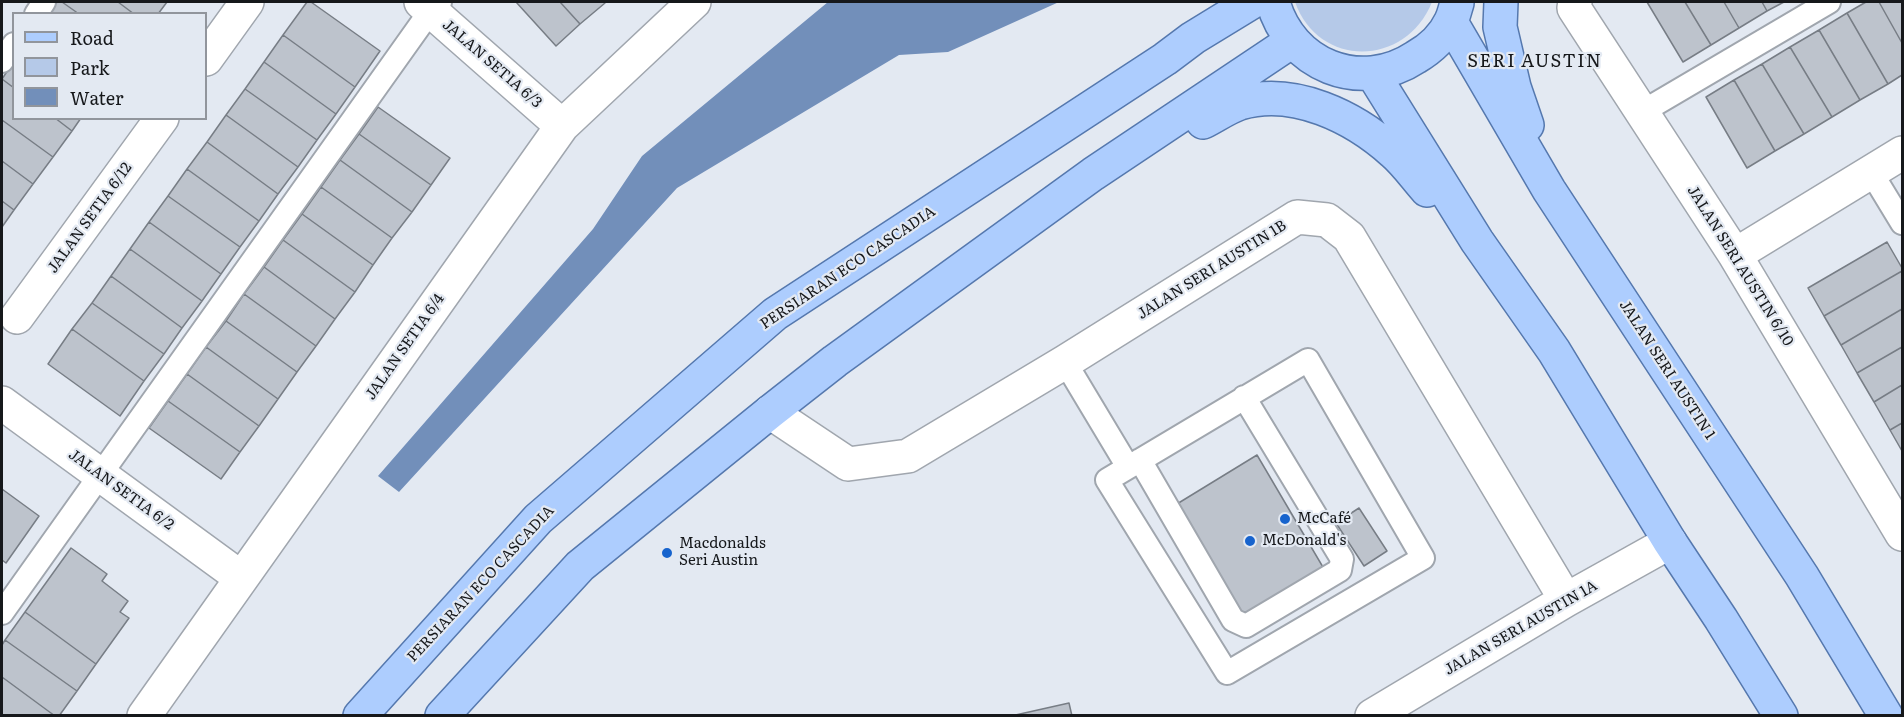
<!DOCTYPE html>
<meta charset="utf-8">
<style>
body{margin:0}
#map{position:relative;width:1904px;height:717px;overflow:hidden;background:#e3e9f2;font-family:Literata,serif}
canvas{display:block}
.frame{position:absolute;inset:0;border:3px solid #16181b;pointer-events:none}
.legend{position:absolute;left:12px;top:12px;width:195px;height:108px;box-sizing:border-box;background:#e3e9f2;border:2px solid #91959c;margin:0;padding:8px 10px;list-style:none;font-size:18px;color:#16181b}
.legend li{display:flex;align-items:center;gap:12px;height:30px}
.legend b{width:30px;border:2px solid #91959c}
</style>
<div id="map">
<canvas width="1904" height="717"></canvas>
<div class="frame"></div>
<ul class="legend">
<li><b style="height:8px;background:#adcdfe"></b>Road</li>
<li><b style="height:16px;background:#b5c9e8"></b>Park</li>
<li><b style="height:16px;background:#728fba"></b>Water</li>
</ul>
</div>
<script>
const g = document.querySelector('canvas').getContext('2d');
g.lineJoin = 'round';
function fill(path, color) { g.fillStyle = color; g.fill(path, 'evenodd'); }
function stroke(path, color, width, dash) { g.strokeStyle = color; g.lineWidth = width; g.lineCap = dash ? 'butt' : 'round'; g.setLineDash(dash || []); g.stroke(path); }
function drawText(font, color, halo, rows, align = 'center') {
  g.font = font + ' Literata,serif'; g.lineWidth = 4.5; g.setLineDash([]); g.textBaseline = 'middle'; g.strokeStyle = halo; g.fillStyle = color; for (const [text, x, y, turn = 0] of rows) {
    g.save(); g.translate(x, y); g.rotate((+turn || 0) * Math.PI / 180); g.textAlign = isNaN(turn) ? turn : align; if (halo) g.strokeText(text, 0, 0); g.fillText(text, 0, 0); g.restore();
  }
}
fill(new Path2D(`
 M1295,2h137c-26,65 -113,67 -137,0z`), '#b5c9e8');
fill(new Path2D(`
 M828,2h231l-111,50 -49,3 -222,133 -278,304 -21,-16 215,-247 49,-73z`), '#728fba');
const building = new Path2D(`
 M57,2h5l17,12h-31z
 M62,2h56l16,12h-55z
 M118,2h49l-9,12h-24z
 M307,2h4l69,49 -25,36 -72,-52z
 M516,2h44l20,22 -24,22z
 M560,2h44l1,1 -25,21z
 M1647,2h38l26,43 -28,17z
 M1685,2h39l15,26 -28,17z
 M1724,2h38l5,9 -28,17z
 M1762,2h22l-17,9z
 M1866,2h13l23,41v32l-14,9 -41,-71z
 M1879,2h23v41z
 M1847,13l41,71 -28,16 -41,-70z
 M1819,30l41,70 -28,17 -42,-70z
 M283,35l72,52 -19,27 -72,-52z
 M1790,47l42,70 -28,17 -42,-70z
 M14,61v27l-12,-9z
 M264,62l72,52 -19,26 -72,-51z
 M1762,64l42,70 -29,17 -41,-71z
 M2,79l12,9v30h41l17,13 -19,26 -51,-37z
 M1734,80l41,71 -28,17 -41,-71z
 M245,89l72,51 -19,27 -72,-52z
 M378,107l72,51 -19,27 -72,-51z
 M226,115l72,52 -20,27 -71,-52z
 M55,118h26l-9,13z
 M2,120l51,37 -20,27 -31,-23z
 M359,134l72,51 -19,27 -72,-52z
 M207,142l71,52 -19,27 -72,-52z
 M340,160l72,52 -20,26 -71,-51z
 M2,161l31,23 -19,26 -12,-9z
 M187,169l72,52 -19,26 -72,-51z
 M321,187l71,51 -19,27 -71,-51z
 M168,196l72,51 -19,27 -72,-52z
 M2,201l12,9 -12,17z
 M302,214l71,51 -18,27 -72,-52z
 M149,222l72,52 -19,27 -72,-52z
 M283,240l72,52 -20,27 -71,-52z
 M1887,242l15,26v3l-78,45 -16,-28z
 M130,249l72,52 -20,27 -71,-52z
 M264,267l71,52 -19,27 -72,-52z
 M1902,271v38l-61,36 -17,-29z
 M111,276l71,52 -18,26 -72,-51z
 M244,294l72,52 -19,26 -71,-51z
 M92,303l72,51 -20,27 -72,-52z
 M1902,309v38l-45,26 -16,-28z
 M226,321l71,51 -19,27 -72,-52z
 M72,329l72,52 -24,35 -72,-52z
 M206,347l72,52 -19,27 -72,-52z
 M1902,347v38l-28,17 -17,-29z
 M187,374l72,52 -19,26 -72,-51z
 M1902,385v38l-12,7 -16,-28z
 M168,401l72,51 -19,27 -72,-51z
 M1902,423v28l-12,-21z
 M1257,455l70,119 -66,40 -26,-3 -63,-104z
 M2,489l37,27 -33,47 -4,-3z
 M1359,508l28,43 -23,15 -28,-43z
 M71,548l36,26 -5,7 26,20 -8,11 9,6 -33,46 -71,-52z
 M25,612l71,52 -19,27 -72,-51z
 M5,640l72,51 -18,25h-4l-53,-39v-32z
 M2,677l53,39h-53z
 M1069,703l3,13h-61z`);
fill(building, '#bdc3cc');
stroke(building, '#777d85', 1.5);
const service = new Path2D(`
 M36,14l8,-12
 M2,61l12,-17
 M1642,112l187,-110
 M1871,172l31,51
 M1308,360l115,198 -196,115 -120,-193z
 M1065,362l63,105
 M1140,460l93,160 13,6 94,-56 2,-11 -98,-162
 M2,613l429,-603 9,-8`);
const minor = new Path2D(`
 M421,2l141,124
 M1575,2l-1,6 161,247 167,279
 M206,59l41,-57
 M1735,255l167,-102
 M17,317l145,-199
 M2,403l238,174
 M770,412l78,52 60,-8 157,-94 232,-145 30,3 22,17 217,363
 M144,716l418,-590 132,-124
 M1372,716l194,-116 104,-58`);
const primary = new Path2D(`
 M1273,2c17,63 87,92 143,55 14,-8 28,-21 35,-36 3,-6 4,-12 6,-18
 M1501,2l-1,25 14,60 13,38
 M1451,22l98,168 253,386 84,140
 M1373,74l104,167 77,110 116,191 51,77 60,97
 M1203,122c12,-6 25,-15 37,-19 54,-16 114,14 153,49 13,11 23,26 34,38
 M360,716l178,-197 237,-205 390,-255 28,-21 59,-36
 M442,716l138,-150 190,-154 65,-51 258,-187 199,-133`);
stroke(service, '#a0a6ae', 26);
stroke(minor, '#a0a6ae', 36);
stroke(primary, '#5578ae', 36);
stroke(service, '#fff', 22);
stroke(minor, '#fff', 33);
stroke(primary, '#adcdfe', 33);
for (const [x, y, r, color] of [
 [1285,519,6,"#1663cd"],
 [1250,541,6,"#1663cd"],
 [667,553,6,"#1663cd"]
]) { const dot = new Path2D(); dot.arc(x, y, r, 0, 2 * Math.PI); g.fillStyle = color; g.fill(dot); stroke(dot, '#e3e9f2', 2); }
drawText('15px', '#16181b', '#e3e9f2', [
 ["JALAN SETIA 6/3",492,64,41],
 ["JALAN SETIA 6/12",90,218,-54],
 ["JALAN SERI AUSTIN 6/10",1740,266,58],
 ["PERSIARAN ECO CASCADIA",848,268,-34],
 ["JALAN SERI AUSTIN 1B",1212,270,-32],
 ["JALAN SETIA 6/4",405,347,-55],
 ["JALAN SERI AUSTIN 1",1667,370,57],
 ["JALAN SETIA 6/2",121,490,36],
 ["PERSIARAN ECO CASCADIA",481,584,-47],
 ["JALAN SERI AUSTIN 1A",1521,628,-30]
]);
drawText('15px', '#16181b', '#e3e9f2', [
 ["McCafé",1297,519],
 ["McDonald's",1262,541],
 ["Macdonalds",679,544],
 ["Seri Austin",679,561]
], 'left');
g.letterSpacing = '1.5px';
drawText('18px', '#16181b', '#e3e9f2', [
 ["SERI AUSTIN",1535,62]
]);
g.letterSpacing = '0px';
</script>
